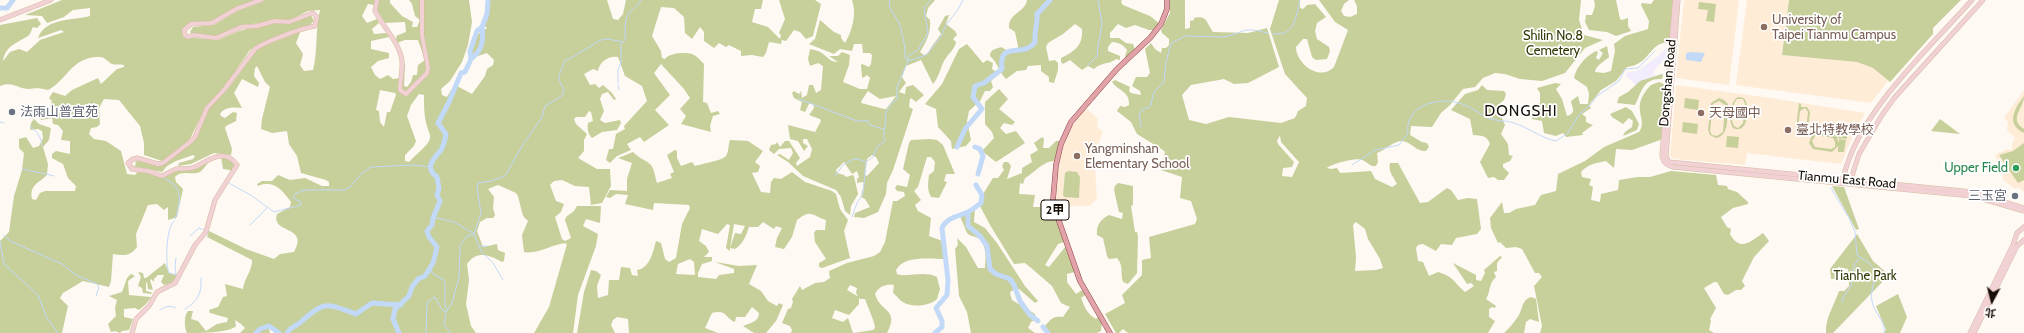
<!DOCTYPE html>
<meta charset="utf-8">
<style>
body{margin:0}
#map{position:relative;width:2024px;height:333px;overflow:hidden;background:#fef9f3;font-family:Cabin,"Noto Sans TC",sans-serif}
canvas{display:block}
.north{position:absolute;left:1972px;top:281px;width:40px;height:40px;-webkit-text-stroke:3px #fff;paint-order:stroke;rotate:187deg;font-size:11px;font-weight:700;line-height:16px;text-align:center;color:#180f06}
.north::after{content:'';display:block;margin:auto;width:14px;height:18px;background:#180f06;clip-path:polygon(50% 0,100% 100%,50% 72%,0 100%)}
</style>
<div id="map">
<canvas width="2024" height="333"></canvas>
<div class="north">北</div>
</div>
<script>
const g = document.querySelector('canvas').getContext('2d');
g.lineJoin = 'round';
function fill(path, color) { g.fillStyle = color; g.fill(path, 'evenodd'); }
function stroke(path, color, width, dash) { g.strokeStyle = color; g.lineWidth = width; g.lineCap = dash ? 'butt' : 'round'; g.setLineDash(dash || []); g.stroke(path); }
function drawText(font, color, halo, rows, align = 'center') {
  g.font = font + ' Cabin,"Noto Sans TC",sans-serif'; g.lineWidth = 3.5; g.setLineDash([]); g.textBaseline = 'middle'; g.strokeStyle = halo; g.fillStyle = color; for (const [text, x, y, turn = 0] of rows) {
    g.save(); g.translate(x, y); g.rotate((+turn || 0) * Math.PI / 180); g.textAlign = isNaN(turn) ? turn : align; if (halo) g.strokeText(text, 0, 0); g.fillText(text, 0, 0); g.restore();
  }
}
fill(new Path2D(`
 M1684,0h55l-10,85 -53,-7z
 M1747,0h42l-7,55 75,7 16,6 15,13 -17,22 -135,-18z
 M1676,85l94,13 95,15 -9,16 -15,35 -94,-11 -2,12 -71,-6 -4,-3z
 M2024,90v102l-6,-5 -3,2 -12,-9 -1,-9 -7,-16 12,-6 4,1 1,-1v-5l3,-6 -8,-8 1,-8 -4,-4z
 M1086,108l12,11 -1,8 6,5 -9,22 3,44 -7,8h-34l1,-31 6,-30 7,-17z`), '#ffecd7');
fill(new Path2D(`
 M1667,47l-1,10 -12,14 1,5 -19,9 -11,-10 3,-3 9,-1 20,-14z`), '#f3ecfd');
fill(new Path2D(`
 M62,0h195l-46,21 -21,1 -8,8 1,7 35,3 21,-9 34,-8 16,1 22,-9 3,6 -4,4 -48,18 -12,7 -25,36 -20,22 -16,33 -27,20 -18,-6v-12l-4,-17 -21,-26 -15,-1 -5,9 1,16 -3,3 -6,1 -2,6 5,5 12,2 15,10 6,23 8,1 3,-4h6l16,6c17,-7 32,-9 49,-16v1c-3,3 -6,8 -9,10 -9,4 -18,-3 -25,5l1,5 7,7 -6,28 -9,3v-13l-4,3 -7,-6 -9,1 -12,29 1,13c-6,9 -14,9 -24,7l-2,27 -2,6 -26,-6 -20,12 -3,5 8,8 -6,27h-62v-92l9,-9 5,-36 8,-26 2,-17 -5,-5v-9l7,-2 7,11 6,-2 4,-8 -1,-7 -4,-2 -8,1 1,-7 3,-4 5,5 12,4 -2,12 -6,7 5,17 -1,11c-8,8 -18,10 -15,24l4,1 4,-7 5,-2h30l1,-5 -8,-8 -5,-14 -11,-6v-4l4,-3 14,3v-13l-9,-1 2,-9 -5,-6 -5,-1 -1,-6 -11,2 -2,-4 8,-3 5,-12 -3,-3 4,-6 12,4 7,-6 26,-12 3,6 16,-15 7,-2v-2c-4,-1 -9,0 -12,-1 -4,-2 -6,-6 -11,-7 -28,-2 -33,22 -53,33 -8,-2 -12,-2 -19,-1 -11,0 -17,-8 -29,-3v-61l37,-7 4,6 -4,4 -4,-1c-2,3 -2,7 -5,9 -11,7 -23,10 -25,25l7,-9 9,-3 8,3 13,-12 24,-8 -3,-2 -23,8c8,-21 35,-17 52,-22v-8l-17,2 -9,7 -17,6 -5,-7 -17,-1z
 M265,0h125v3l12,13 11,6 -1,5h5l3,-7 -5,-4 -3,-12 -3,-4h60l3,22 -4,23 -6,17 -12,19 -9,8 1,6 5,2 4,-7 6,-4 15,8 13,-18 2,-7 6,-4 1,-5 -7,-7 -12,4 -7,-2 7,-19 12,-8 -5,-4 5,-11 1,-13h119l6,19 5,1 5,-6 3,-14h137l-2,9h-6l-3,13 16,5 12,12 1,-4 -2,-2 6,-14 -6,-19h36l6,4 -8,32 -7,3 -6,-7 -6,-2 -8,11 -4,-1 -1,4 -12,-2 -3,11 -3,4 -11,-2 -11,1v-5l-12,-6 -3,2 -7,-4 -5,5 -10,-7v-9l-4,-5 -8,12 -7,-6 -1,-16 -10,-9 -13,-1 -9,29 9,15 1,7 3,1c4,-6 20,-7 27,-5 5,2 8,6 12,10l-1,38 4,1 4,10 7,-2 2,3 -7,2 -3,10 1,6 -30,-8 5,-8 -6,-7 10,-11 -6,-9 -23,-25 -7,9 16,22 -15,15 14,15 -25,17 -4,-5 -13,7 4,6 -14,6 -7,7 -4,-3 3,-11h4l3,-15 9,-5 -1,-3 23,-25 -5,-15 -17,-10 -7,-19c-9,-2 -19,5 -20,14l-5,-2 -9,5 6,11 5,-1 4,4 4,-3 9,8 4,6 -2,1 -6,-8 -6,2 -2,5 4,12 -4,9 5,3 15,-3 1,3 -4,7 -15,2 -10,6c-4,-4 -5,-9 -4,-15l5,-2 -2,-9 -2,-1 -4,6h-9l-2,2 2,5 11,10 -3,6v11l-6,7 19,11h13l1,17 -9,17 -11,2 -2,-18 -14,-1 -13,-6 -8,1 -4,4 6,16 8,3 -3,8 -6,5 7,22 3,2 6,-3 -6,-18 1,-3 8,-6 3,-5h24l-1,17 -14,-4 -3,7 15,8 -2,12 -18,49 -5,38h-39l15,-26 18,-63c-6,-4 -28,11 -43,8l-2,-17 6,-14 -5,-5 -5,-20 -2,-3 -18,-8 -10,4 6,8 -1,11 2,7 -2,3h-6l-7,4 -3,9 6,16 14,-3 1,6 7,3 -1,8 -2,1c-13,-7 -25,-12 -35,2l2,16 -3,24 5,22 5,7h-200l-5,-6 -2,2 1,4h-30l5,-5 -4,-4 -6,-4 1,6c-6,7 -38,7 -49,7 -3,-5 -3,-18 1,-22h5l-2,8 7,2 8,10 11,-7 10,-2 1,-4 -18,-5 -1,-3 9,-3 5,-10 4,-1 -2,-12 18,5c1,-10 10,-20 9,-29l-45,-23 2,-6 37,18 28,10 6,-5 14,-2c16,-27 -24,-18 -17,-38l13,-7 1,-5c-9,-12 -18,-23 -33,-16l-1,-2 5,-3h10l6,-6 12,5 15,-2 17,8h7v-4l-3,-2 -25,-7 -4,-17 -8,-12 -2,-13 -15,2 -11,-4 1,-10 8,-32 -5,-5 -8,-16 -2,2 -1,8 5,7 -1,4 -16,-8 -8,14 8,15c-8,-1 -18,-1 -22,6l1,2 4,2 8,-6 4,1 -1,8 -10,5 -1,2 7,21 -1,6 -17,-2 -23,11 -13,2 1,-3 14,-4 2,-3 -2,-1 -17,6 -9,5 -5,6 -30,-6 4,-1 -1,-3 6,-2 24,4 28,-23 11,-24 8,-12 15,-15 29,-39c14,-10 31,-12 45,-21l-5,13 7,11 -3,11 4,6 9,-1c5,-19 2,-41 7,-60l-12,1 -18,9 -48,5 -26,12 -25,-3 -1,-2 3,-5 21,-2 27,-16zM368,4l6,1 11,18 20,-1 1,10 -10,4 1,2 -3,2 3,3 8,-3h13l7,20 -7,5 -1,10h-4l-2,7 -4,5 -3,-1 1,-22 -4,-1 -1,15 -7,1 -5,-4 -8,4 -5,-4 -4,-8 7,-6 11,-3v-5l-18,-4v-8l18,-4 -3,-4 -12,1 -2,-5 7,-6 -2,-4 -10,4 -5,-7zM380,90l15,3 1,2 -6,17h-3l-3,15 -4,-5 -1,-11 -3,-1zM419,94l5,1c0,10 0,22 3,31 1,6 5,9 2,15 -4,7 -14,14 -20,21l-4,-1v-6l9,-9 2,-5 -9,-25 4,-11z
 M852,0h83l-7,8 -2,8 4,4c1,12 -3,21 -10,32l4,3 4,-2 4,-7 9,-12 -3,-5 7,-13 4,-1 -3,9 9,7 2,4 -4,4 3,3c-1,7 -8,12 -12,19 -4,8 -5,16 -11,23l-12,-24 -15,6 -4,11 4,6 -7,9 6,2 1,-7 7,-2 11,10 -8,7 -5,-4 -1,1 -1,8 4,2 -20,61 -6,13 -1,11 -8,18 -14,6 -10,-1 1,-4 15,-6 -5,-8 -4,-2 3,-14 -2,-1 -5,1v-4l2,-2 -2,-6 -5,3 -8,-12 -8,8 1,3 7,2 2,2 7,-2 1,1 4,18 -7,12 -1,9 -5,-4 -4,-14 -5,-7 -33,-14 -15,-14 -11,-7 3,-1 9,6 4,-7 -2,-5 -12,1 -5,5 -5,-4 2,-5 5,-1 1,-2 3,5 5,-6h4l11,17 -4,5 1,3 13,-9 2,-8 -5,-10h-4v4l5,3 -4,5 -6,-10 -8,-2 -2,-14 27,7 6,-11 -1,-2 -11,-4 5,-7 -1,-4h-4l-4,8 -5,-2 2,-8 -8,-4 -2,-5 2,-2 5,3 2,-3 1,7 5,-3 2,-10h4l3,8 5,-3 2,-24 -5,-3 -8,3 -2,-7 2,-10c4,1 10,2 13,5 6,4 7,8 15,8l-9,-6h9l4,-4 8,3 -1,10 -6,17 17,7h7l3,-11 -3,-3 -4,3 -1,-1 -1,-12 1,-1 7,3 2,-3 1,-9 -2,-2h-7l-1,-9h-8l-2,7 -12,-2 -6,5 -25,-10 6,-5 5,-19 14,12 7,3v3l4,5c7,-12 12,-29 7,-43zM868,91l12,8 16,-3 -10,13h-2l-23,-6 1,-3zM872,155l4,2 3,6 -12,13 -2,-1 2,-16z
 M1027,0h95l-1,2 2,3 27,11 9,7 -4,7h-6l-14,-5 -9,3 -8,-4 -8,9v5h9l7,5 7,1 2,6 -9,9 -1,-3 2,-6c-3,-5 -9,-8 -15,-8l-4,5v4l12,5v4l-4,-1c-7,6 -13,2 -22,10l-6,-3 -6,4 -12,-10 -7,4 -2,-2v-4c14,-7 22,-12 21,-29l-7,-5 -12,10 -15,9 -2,4 3,14 6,-1 3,3v7l-4,13 -5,-1v-5l-8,-6v-6l-13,1 -2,4 -9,1 -11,8c-7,-7 -8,-16 -16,-23 0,-7 6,-7 11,-9l9,5h8v-6l-3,-14 -6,-4c-1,-15 17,-16 18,-28z
 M1170,0h15v29l5,-1v-7l4,-1v-2c14,-3 12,5 19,14l35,1 19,-5 12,39 -31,16 -14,1 -10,-5 -33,6 -9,10 7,25 17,4 23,-7 52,6 14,-5 3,-7 8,-5 1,-8 -22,-24 -15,-45 9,-29h21v8l3,1 4,-4 8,-1 11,13 -9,6 -2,8 2,8 12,8 1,4 -3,8 -11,1 -4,-3 -5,-18h-4l-7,8c0,17 24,35 38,20l14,-37 -13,-8 -16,-22h30l-5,4 -3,7 3,5 6,1 7,-3v-8l-3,-6h227l-2,20 5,15 19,5 -18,8 -20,25 -23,8 -22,-2 -15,-5 -10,-1 -12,5 -8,9 -12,2 -13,16 -9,8 -9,14 -21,-1 -1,9 12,7 5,1 2,4 -3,4c-10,1 -16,-11 -26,-10 -9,2 -15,9 -23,12l1,9 -2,4c-6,1 -8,-4 -14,-6 -5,-3 -31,4 -35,8l4,1 6,-1 3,5 31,-2 4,8 17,8 5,-3c-4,-8 -9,-12 -7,-21h8l22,40 8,-1 19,-14 4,2 7,10 10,-2 9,1 4,30 -4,5 -21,4 -4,7 -11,-1 -5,7 -13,-7 -5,1 -2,3 2,13 5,1 6,14 9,-4c17,5 16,11 27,20l9,-6 -3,-3 -4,1 -14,-21 23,12v5l5,1 4,-8 -1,-3 16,-14 2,1 -5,6v8l-3,1 2,5c-8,7 -5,14 -10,22l10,7 -1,2 -3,-1 -3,2v8l6,4 -7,12h-360l-5,-4 -4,4h-3l-11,-19 20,-11 -3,-8 20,-20v-15l9,-2 -2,-21 46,-13 2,-5 -6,-18 -11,-3 2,-21 -21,-7 4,-18 -2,-2 -26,-16 -6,-12 -14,-11 3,-5 5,1 4,-2c1,-14 -11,-14 -17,-23l3,-2 15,7 -1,4 2,2 10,2 -1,-4 -8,-5 4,-9h11l3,-4 -5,-24 6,-6 4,6 6,4 1,-5h4l3,-3v-6l-7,-6 -1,-3 9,-17zM1280,135l1,7 18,20 -7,15 -10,-1 1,-8 9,-1 2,-5 -16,-18 -1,-3zM1356,222l9,7 3,10 12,20 3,9 -7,2 -21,1 1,-14 -3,-32z
 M1594,0h22l4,19 2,1 6,-2v8l3,5 -15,5 -9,-4 -18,-2 -4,-8 1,-7h6l3,-9z
 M1654,0h20l-4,43c-21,-3 -18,21 -43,24l-11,14 -15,9 -12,15 2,3 -9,6 4,3v5l7,3 -11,8 1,2 -17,2 -3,-4 -7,3 -12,-3 -2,-12 -10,-2 -1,-11 9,-5v-10l-3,-5 18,-5 6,1 -5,5 6,10 5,17c10,-3 5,-8 4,-15l7,-5 2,8h8l1,-10 -2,-7 -13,-9c2,-11 12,-22 22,-27l2,1 -2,6 3,2 4,-7 -4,-3 8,-4 2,11c-4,4 -13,8 -14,15l9,1 7,-2 4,-20 -1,-7 11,-8 23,-7 1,-8 -8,-16 1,-2 9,1z
 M1789,0h172l-28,28v6l-43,48 -17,-14 -16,-6 -75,-7z
 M1699,2l17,2 -2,18 -8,-1 2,-11 -10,-1z
 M967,44l16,19 4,-3 6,3 -1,6 7,5 -8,7 2,6 -3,4h-5l-5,10 -11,10 -2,10 4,19 -5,6 -14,3 -1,-8 -13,-14 -2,-18 -11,-5 17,-20 17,-35z
 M1662,74l1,1 -1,4c-19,-1 -20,12 -27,26l-18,-2 2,-6 9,-5 12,-11z
 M1659,82l7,3 -3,54 -31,11 -16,-1 -2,19 -8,-7c-10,2 -18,3 -25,11l1,5 9,2 -2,6 4,2 -2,13 9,2 1,-8 17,-4 1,-10 19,-3h12l21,-6 45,4 2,10 9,1 1,3 9,3 11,10v2l-15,4 -12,9 6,10 4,2 -1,5c10,18 20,8 33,-1l6,8 -15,16 -12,24 3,5 -4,4h-5l-8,5 -4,-1 -7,-12h-3l-10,6 12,20 -6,11 1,2 -2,9 5,3h-174l2,-7 -8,-40 8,-9 -3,-4h-4l-13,-24 -6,-2 -10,1 -6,-6 -2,1 -7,-15 -1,-10 12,-16 2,11h5l7,-4 19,-4 6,-10 15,-4 2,-17 27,-13 19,-14 35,-15c7,-9 -1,-18 1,-28 1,-7 6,-14 11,-19z
 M1482,85l5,5 17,1 2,3 -2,6 -7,6 8,19 -4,9 7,10 1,11 4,1 -3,5 -7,3v3l6,6 -5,7h-6l-4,-3 -6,1 -8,-16 10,-18c-4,-10 -9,-8 -17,-9l-3,-16 -19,-9 14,-16 13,-4z
 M999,89l9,10 -9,10 16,13 -3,3 -8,-2 -4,5 6,6 10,-3 9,12 -29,19 -14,-11 12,-13 -2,-6 -7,-8v-22z
 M2024,96c0,12 -16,23 0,33v4c-19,-9 -9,-25 0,-37z
 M1738,97l6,1c7,8 4,38 -11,30 -5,-8 -3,-27 5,-31zM1737,99h6l2,5 -2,19 -5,5 -4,-2c-4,-6 -2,-22 3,-27z
 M1685,98l14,2 -1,10 -14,-2z
 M1719,98l5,2 4,4c-1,11 2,32 -12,34l-6,-3 -2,-5 3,-27zM1719,101l6,4 -2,27 -6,4 -5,-1 -2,-4 3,-27z
 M1799,103l2,1v3h6l3,5 -2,18 -5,5 -5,-1 -2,-6zM1805,108l3,4 -2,18 -5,3 -3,-5 2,-17z
 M1626,107l6,4 7,13 -2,6 -14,6 2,-4 7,-5 1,-6 -4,-3 -6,6 -11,-7 -2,-3z
 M1940,119l20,15 -29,-3z
 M1683,122l15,2 -1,10 -15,-2z
 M1811,132l36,4v3l-10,-1 2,5v-4l7,1 -2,12h-6v-6l-6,6 -19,-3 -4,-6 3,-8zM1816,135l17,3 2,4v5l-4,2 -16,-2 -3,-6z
 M1727,136l12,1 -1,11 -12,-1z
 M1042,137l2,2 -1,9h6l7,-7h5l-5,20c-12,-1 -21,11 -31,17l-2,6 -3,-1 -1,11 16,1 -2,12h7v-3l12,-2 12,40 -6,2 -13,21 4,2 17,-21 9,26 -8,2v8l9,12 6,-4 3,5 -4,3c4,9 5,15 15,21l2,-2 4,5 -1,9 -4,2h-50l-2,-7c6,-7 8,-10 18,-9l7,-10 -9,-4 -9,-17 -22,-19 -5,-4 -11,1 -24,-39 -10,-19 2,-3 -2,-4 13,-21h5l6,-8 -2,-4 2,-4h4l3,4 -4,13 15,-6v-5l10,-6 -2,-7 8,-5 -4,-7z
 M929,139l8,1 6,5 12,29h-9l-2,7 3,1 -8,16 -8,-1c-4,-7 -3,-14 -2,-22l5,-4 1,-9 -4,-5h-4l-9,30 -4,4 7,9 -6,5 3,6 13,7 -2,18 16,6 1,15 -2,2c-13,0 -40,-4 -48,11l1,4c9,4 27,-4 40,3l3,12 -3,10c-8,8 -28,9 -37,1 -2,-2 -4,-5 -7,-7l1,-8c-7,-2 -16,2 -19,9 5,19 25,14 12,39h-96l1,-3 -2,-4 -8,-3 6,-14 3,-1 2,-6 -1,-3 8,-13 2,4 13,-7 9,-1 6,-4 -1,-7 18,-8 27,-7 6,-4 5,-10 8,-41h4l8,-5 -1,-4 -7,-1 -2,-3 2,-3 10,2 3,-12 -7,-6 6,-26 2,-3zM850,285l7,3 -1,5 4,6h5c3,9 10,23 10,29l-2,2 -20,3 -5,-15 -5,4 -11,-4 3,-8 14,5 10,-11v-7l-12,-7z
 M730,140l18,1 15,10 -8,11 5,4 -2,6 -6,1 9,19 9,1 1,-11 3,-4 7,1 11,-7 13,10 27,9 4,3 4,15 8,11 -4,11 6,27 -28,10 -3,-1v-4l7,-4 -11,-17 -1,-9 2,-3h9l1,-10c-14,-4 -14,-12 -29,0l-5,17 -8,12 -9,-2 2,-9 5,-10 -6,-2 -2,3 -11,-7 -5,5h-9c-3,9 -6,17 -14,22l-5,-1v3l-4,-3 4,-23 -3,-1 -9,10 -16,-5 -3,12 7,5 3,6 -5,5h8v4l-10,3 -4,9v4l18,2 3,-4 15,-2v-4l-19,-7 24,4 18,-1 -8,19 12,7 7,10 9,5 2,-3 4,2 -7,16 -10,12h-12l-11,-7c7,-3 16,-4 16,-13l-7,-6 -7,10h-9l-1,5c-10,-4 -8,-13 -23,-9l-7,15 13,5h-89l-1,-14 -11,-2 -4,3 -2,5 4,8h-38l7,-41 7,-22 5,1 5,4 -4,11 1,12 10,-3 1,-15h10l2,-13 9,1 2,7 6,1 -1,-6c13,-2 16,-18 19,-29l5,2 4,16 4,3 7,-4 6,-34 8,-16 -1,-3 -35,-2 -1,7 -28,-6 3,-9 -12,-1 -6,4 -4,-1 4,-7 17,1v-12l5,-16 -14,-5 15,-6c6,6 12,8 17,12 5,5 5,14 7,19l15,-5 -2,-4 4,-2 -7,-17 8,-5 2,1v7l4,8 11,-4 3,4c6,-2 29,-6 31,-10 3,-4 2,-11 4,-16zM734,224l11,2 -4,8 -6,-1 -5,15zM690,259l4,3 1,13 -19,-1 2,-10z
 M2024,143v37l-6,3 -19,-28 14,-4z
 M221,157l6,1 8,6 -4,8 -1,-2 -7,-1z
 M1068,171l9,1 3,5 -1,21 -15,-1 -1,-2 2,-22z
 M1118,183l15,3v19l-2,1 4,26h2l1,4 -1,37 -9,11 -5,-2c-3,-9 1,-16 -6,-24l-8,1 -2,-3 -4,-18 -6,-3c-1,-10 4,-16 12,-20l13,4 1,-6 -4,-1 -5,-22 1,-4z
 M1832,186l12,1 15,42 -3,1z
 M975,209l-1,13 11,6 12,15 28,43 13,15 -3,2 -16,-14 -8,2 -1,2 2,7 23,14 1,5 -5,3 -3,6 7,5h-64l-4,-21 -8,-16 -4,-47 3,-4 -1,-7 9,9 12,21h7c1,-10 2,-26 -9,-31 -3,-1 -6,-1 -9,-4l-7,-17z
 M1857,234l16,27 16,14 -56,58h-7c-1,-15 8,-27 13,-42h5l5,-5 -1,-17 -10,-2 -1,12h-6l-1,-10z
 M165,263l4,10 8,2c-3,7 -6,9 -13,10l-3,-3 3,-7h-6l-4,4v3l-3,-3 -1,1 3,10 -5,-1 -1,-7 -1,1v8l5,1 1,2 -9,-1 -1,-5 -4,-2 3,-9 -3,-5 5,1 1,5h2z
 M131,274l4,2 -7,5 1,14 22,2 -5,7 -7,6 -4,-2 -11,1v8l9,2 -4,11 -7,1 -2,2 -5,-2 -4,1 -3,-8 8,-8 -1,-8 2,-8 -8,-4 13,-4 5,-14z
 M1898,294l9,23 -7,16h-16l2,-3 -10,-24z
 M1531,297l5,2 3,23 -9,-3 -4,3 -2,11h-20c5,-4 11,-12 15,-18 4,-8 3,-15 12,-18z`), '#c7cf9b');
fill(new Path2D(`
 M1692,52l13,1 -4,9 -15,-2v-7z`), '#c2d9f8');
stroke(new Path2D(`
 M890,0l-1,6 11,19 5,22v11l3,3 18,-6 14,-17 6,-13 11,-14 6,-11
 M1273,34c24,1 22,-16 27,-34
 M908,60v-4l10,-6 10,-17 -4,-25 7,-8
 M1088,65l10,-10 -1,-3 5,-29 -4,-23
 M618,83v-13l3,-8v-19
 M618,85l1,5
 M799,99l58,22h11l2,4 13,4
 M0,122l4,1
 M30,127c7,3 12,12 12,19
 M1141,127l-2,-12 4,-6 7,-2 4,-15 10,-10 2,-20 5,-19 15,-7 39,1 21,-7h8l14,3
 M1352,165l23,-15 24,-5 9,-12c-4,-29 33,-37 54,-29 10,3 18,11 28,15 7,2 16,1 24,4 15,5 27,15 42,18l12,-8 10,-17 13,-12 6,-8 22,-15 6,-12 13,-1 17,-17
 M23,169c10,3 21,4 31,7
 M835,176l8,-11 11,-6h4l8,3 7,-5 4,-10 8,-6c-4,-9 3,-17 0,-26l5,-10 7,-6v-12l11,-26
 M164,178c4,3 8,4 11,8 8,9 3,23 0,33
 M229,183l23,13 22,16 27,-7v-3l-8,-4 2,-4 9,-4h41l5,-3 12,-14 9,-6 41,-2 19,2
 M1831,188l18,30 6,14 2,23 12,8 7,9c-1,9 -6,20 -4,29 1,11 15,21 12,32
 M433,217l21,5 19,11
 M852,217l5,-14 6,-9 3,-31
 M174,221c-8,7 -9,42 -5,52l8,2
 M250,225l18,-18
 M474,234l7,17 12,12 10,17
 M3,235l9,7 50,22 14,11 21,9 2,3 -3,9
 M190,236l9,-8 5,2
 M0,242l4,22 34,31 9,23 11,15
 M480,246h7
 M176,258l-1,8 1,8
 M431,266l1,7 12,7c3,10 -2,21 3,30
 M1842,302c1,-7 6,-10 9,-17 4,-9 -1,-20 9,-27
 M185,309c13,-8 17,-16 16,-31
 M160,310c5,-4 11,-5 16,-2
 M446,313l-2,12 7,8
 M426,333l1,-31 8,-5 8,14 3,1 6,-9 7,-26 1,-31 7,-10 7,-2 7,-21 -4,-25 1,-5 13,-2 14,-5 17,-30 20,-29 3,-11 18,-11 1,-6c-10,-13 -2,-17 1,-29l6,-2 30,-18 7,-1 15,3 2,-2c1,-9 -2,-21 5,-28 5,-5 8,-6 11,-12`), '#c2d9f8', 1);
stroke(new Path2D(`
 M0,8h7l6,-8
 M471,59c11,-9 13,-17 11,-32
 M957,147l8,-18 17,-20 -9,-12 2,-11 9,-3 18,-14c-4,-30 22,-10 33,-27 -1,-12 3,-19 2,-28l13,-14
 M975,147l5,2 3,7 -5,18
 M968,212v14l12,10 7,10 3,23 6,5 14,5 4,6 6,16 10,14 8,6
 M1043,327l5,6
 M256,333l4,-4 9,-3 10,7
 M287,333c5,-8 9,-6 15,-12 23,-21 26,-17 54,-7l16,-11 29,2
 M399,333l-6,-14 2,-10 14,-13 3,-9 6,-8 7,-3 8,-13 4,-16 -8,-10 -2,-6 5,-6 1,-7 7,-17 -3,-6 2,-7 -2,-11c-14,-10 -2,-19 4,-27 3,-5 4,-11 5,-16l-8,-11 11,-21 12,-29 4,-1 6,-13 -1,-8 7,-20 5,-4 5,-13 1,-14
 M935,333l7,-6v-6l-6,-13 11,-13 1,-15 -6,-52c5,-11 16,-11 26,-16 4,-2 9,-6 13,-9l1,-8 -6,-10`), '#c2d9f8', 5);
const secondary = new Path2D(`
 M377,0l-2,11c8,16 25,32 27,50 1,10 -2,19 -2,29l6,4 21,-21 1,-5 -6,-33v-35
 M1675,0l-13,154c0,8 4,11 11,13l299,29 52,15
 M1678,0l-12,156 3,6 304,30 51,16
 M0,20l51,-20
 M1846,182c-4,-5 0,-14 2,-20 20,-58 83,-116 124,-162
 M1850,182l9,-28 23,-39 13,-18 88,-97
 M132,333l4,-14 13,-13 8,-14 18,-9 20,-38 11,-13 9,-32 22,-35c-12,-18 -28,-5 -42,2 -6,3 -12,1 -19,2 -5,2 -9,5 -14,7l-14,-5 -16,-2 -4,-6 5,-4 4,-1 21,6 5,-1 27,-21 5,-5 12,-29 16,-17 33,-43c12,-7 45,-20 59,-22l2,-9 -4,-4 -24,9 -14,-1 -18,5 -16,1 -25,11 -22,-3 -6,2 -3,-2 -1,-5 7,-6 21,-1 24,-14 25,-9
 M1970,333l43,-88 4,-12 7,-6
 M1974,333l43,-87 7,-6`);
const primary = new Path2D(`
 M1110,333l-30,-52 -21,-60 -6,-21 3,-35 5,-21 10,-22 46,-53 33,-31 11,-14 6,-15v-9`);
stroke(secondary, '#d5bca0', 5);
stroke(primary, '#8f474a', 5.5);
stroke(secondary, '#f1d1d4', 4);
stroke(primary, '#e2a3a8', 4.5);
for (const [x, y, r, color] of [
 [1764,27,4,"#8d6e63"],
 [12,112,4,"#6b7280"],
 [1701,113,4,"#8d6e63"],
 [1788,130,4,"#8d6e63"],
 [1077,156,4,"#8d6e63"],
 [2016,168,4,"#2e9e5b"],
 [2015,196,4,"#6b7280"]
]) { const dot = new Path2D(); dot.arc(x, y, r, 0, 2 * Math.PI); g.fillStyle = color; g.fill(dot); stroke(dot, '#fff', 1.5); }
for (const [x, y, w] of [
 [1055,210,28]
]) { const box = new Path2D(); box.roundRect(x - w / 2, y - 10, w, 20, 3); g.fillStyle = '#fff'; g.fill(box); stroke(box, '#180f06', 1); }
drawText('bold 12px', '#180f06', null, [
 ["2甲",1055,210]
]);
drawText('13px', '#785e54', '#fff', [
 ["University of",1772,20],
 ["Taipei Tianmu Campus",1772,35],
 ["天母國中",1709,113],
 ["臺北特教學校",1796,130],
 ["Yangminshan",1085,149],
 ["Elementary School",1085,164]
], 'left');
drawText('13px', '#333806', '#fff', [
 ["Shilin No.8",1553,36],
 ["Cemetery",1553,51],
 ["Tianhe Park",1865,276]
]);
drawText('13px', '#180f06', '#fff', [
 ["Dongshan Road",1668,83,-85],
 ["Tianmu East Road",1847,180,5]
]);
drawText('13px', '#5b616d', '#fff', [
 ["法雨山普宜苑",20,112],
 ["三玉宮",2007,196,"right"]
], 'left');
drawText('13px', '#27864d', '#fff', [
 ["Upper Field",2008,168]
], 'right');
g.letterSpacing = '1px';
drawText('15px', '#180f06', '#fff', [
 ["DONGSHI",1521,112]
]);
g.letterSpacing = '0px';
</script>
